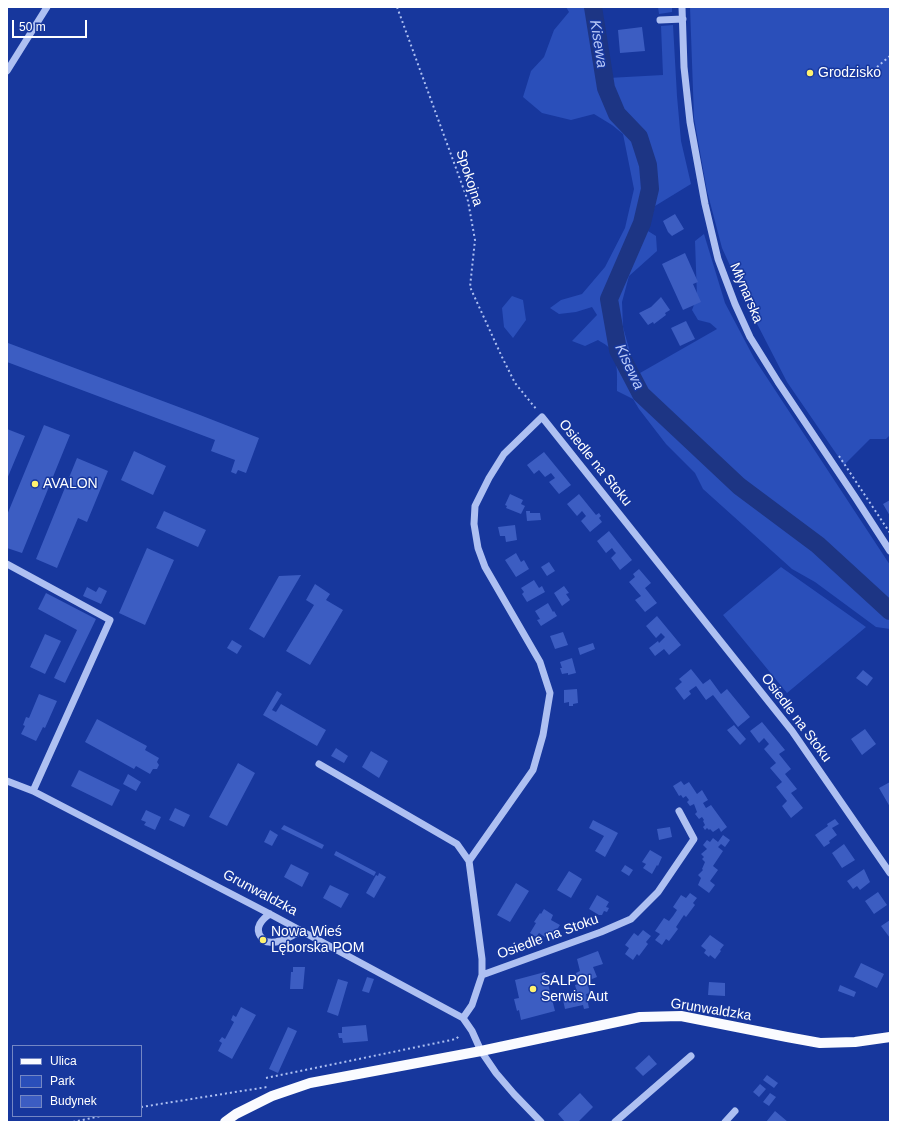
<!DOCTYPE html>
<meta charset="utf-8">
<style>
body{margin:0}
#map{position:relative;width:897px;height:1129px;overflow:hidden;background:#17379d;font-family:Helvetica,sans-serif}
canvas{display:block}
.frame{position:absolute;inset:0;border:8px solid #fff;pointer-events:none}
.legend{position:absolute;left:12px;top:1045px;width:130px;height:72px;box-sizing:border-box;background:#17379d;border:1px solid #7487c4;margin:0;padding:5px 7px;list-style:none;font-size:12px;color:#fff}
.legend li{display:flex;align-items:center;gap:8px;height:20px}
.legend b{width:20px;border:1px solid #7487c4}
.scale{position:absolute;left:12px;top:20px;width:75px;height:18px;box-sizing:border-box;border:2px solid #fff;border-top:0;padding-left:5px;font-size:12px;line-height:14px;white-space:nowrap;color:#fff;-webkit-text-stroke:3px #17379d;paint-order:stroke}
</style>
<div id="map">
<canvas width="897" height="1129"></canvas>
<div class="frame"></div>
<ul class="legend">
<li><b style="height:5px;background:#fafbff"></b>Ulica</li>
<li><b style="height:11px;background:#2a4fba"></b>Park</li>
<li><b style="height:11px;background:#3c5dc2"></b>Budynek</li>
</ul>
<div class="scale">50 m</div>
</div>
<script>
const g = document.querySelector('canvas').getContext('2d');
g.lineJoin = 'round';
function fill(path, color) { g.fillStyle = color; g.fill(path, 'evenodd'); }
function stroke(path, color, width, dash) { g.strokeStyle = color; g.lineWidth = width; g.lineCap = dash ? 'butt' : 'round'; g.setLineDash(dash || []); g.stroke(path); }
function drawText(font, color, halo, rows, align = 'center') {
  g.font = font + ' Helvetica,sans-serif'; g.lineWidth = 3; g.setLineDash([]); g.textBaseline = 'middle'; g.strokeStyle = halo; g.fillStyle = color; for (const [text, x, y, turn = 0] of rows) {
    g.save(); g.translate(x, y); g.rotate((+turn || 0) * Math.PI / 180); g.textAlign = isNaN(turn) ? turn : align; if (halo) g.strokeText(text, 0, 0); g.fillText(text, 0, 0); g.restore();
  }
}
fill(new Path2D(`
 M566,7h33l5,31 4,40 55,-3 -2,-49 12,-1 4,71 4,45 10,43 -36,22 -7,25 8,5 1,15 -28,25 -7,26 1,25 8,29 9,17 77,-44 -7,-6 -12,-3 -6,-10 5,-13 -2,-56 9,-7 21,69 29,55 136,207v64l-14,-2 -61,-45 -23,-13 -89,-80 -8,-16 -29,-29 -27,-35 -6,-10 -16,-8c0,-15 2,-36 -11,-46 -2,-2 -6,-3 -8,-5l-13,6 -13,-5 25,-26 -5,-8 -16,5 -17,2 -9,-6 11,-8 21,-6 23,-27 20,-39 9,-39 -11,-55 -11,-9 -18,-11 -23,6 -29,-7 -19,-16 8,-26 13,-14 10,-27 15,-18z
 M658,7h14v5l-13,2z
 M690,7h200v428l-4,4h-16l-26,26 -57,-83 -34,-66 -31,-68 -15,-57 -13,-73z
 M512,296l11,4 3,20 -13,18 -9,-11 -2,-19z
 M781,567l85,60 -79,66 -64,-78z`), '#2a4fba');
stroke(new Path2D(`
 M593,7l13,81 11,26 22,23 9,28 2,24 -8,34 -33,76 9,51 23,44 98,92 79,59 72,66`), '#1d3584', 18);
fill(new Path2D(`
 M642,27l3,24 -25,2 -2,-23z
 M675,214l9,15 -12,7 -4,-4 -5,-11z
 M685,253l13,29 -5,2 8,18 -18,8 -21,-46z
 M661,297l9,13 -5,3 1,2 -12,9 -1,-2 -5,3 -9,-12 12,-6z
 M686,321l9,18 -15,7 -9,-18z
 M8,343l192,72 59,23 -13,35 -8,-3 -2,4 -5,-2 4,-12 -24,-9 4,-11 -208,-78z
 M44,425l26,10 -48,118 -15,-5v-33z
 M7,429l18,7 -18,43z
 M134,451l32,15 -13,29 -32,-15z
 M544,452l27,33 -12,9 -10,-12 6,-4 -4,-5 -6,4 -6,-7 -5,4 -7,-9z
 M77,458l31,13 -21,51 -9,-4 -21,50 -21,-9z
 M510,494l13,6 -2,4 4,2 -4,8 -15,-6 1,-2 -2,-1z
 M579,494l17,21 3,-2 2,3 -2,2 3,4 -12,10 -9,-11 5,-5 -4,-5 -5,5 -10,-12z
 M890,500v16l-7,-12z
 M164,511l42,19 -8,17 -42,-19z
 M526,511h4v2h10l1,7 -14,1z
 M515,525l2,15 -11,2 -1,-6h-5l-2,-9z
 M609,531l23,29 -12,10 -9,-12 5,-5 -2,-2 -2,-3 -6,5 -9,-12z
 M147,548l27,12 -29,65 -26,-12z
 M516,553l5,9 3,-2 5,9 -13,8 -11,-17z
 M549,562l6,9 -8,5 -6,-9z
 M639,569l12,14 -6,5 12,15 -12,9 -10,-12 6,-4 -12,-14 6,-5 -2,-3z
 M301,575l-37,63 -15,-9 30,-53z
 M534,580l5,8 3,-2 3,6 -18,10 -5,-8 2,-2 -3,-4z
 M315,584l15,10 -4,6 17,10 -33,55 -24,-14 28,-46 -8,-5z
 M564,586l5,7 -3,1 4,6 -8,6 -8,-13z
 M87,587l9,5 3,-5 8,4 -6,13 -18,-8z
 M46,593l50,26 -31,64 -11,-5 23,-48 -39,-21z
 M548,603l5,9 1,-1 3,5 -16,10 -4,-6 3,-1 -5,-8z
 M657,616l24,29 -12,10 -5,-6 -9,7 -6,-8 9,-7 1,2 6,-6 -4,-4 -5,5 -10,-12z
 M563,632l5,13 -13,4 -5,-13z
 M45,634l16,7 -16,33 -15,-7z
 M232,640l10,6 -5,8 -10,-6z
 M593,643l2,6 -15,6 -2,-7z
 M572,658l4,15 -8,2v-2l-6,1 -2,-6h2l-2,-6z
 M691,669l12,15 7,-5 11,15 6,-5 23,28 -12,10 -25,-32 -7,5 -10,-14 -7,5 2,3 -7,6 -9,-12 7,-6 -3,-3z
 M863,670l10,8 -6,8 -11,-8z
 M577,689l1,14 -5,1v2h-4v-4l-5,1v-13z
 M277,691l5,3 -10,16 4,2 5,-8 45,26 -9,16 -54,-31z
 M39,694l18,7 -12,27 -2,-1 -7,14 -15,-7 4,-8 -2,-1 3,-8 3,1z
 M97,719l50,27 -2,4 14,8 -2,4 2,3 -2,4h-4l-3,5 -14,-8 -2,3 -49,-27z
 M762,722l23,28 -6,4 12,15 -6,5 12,15 -6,4 12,15 -12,10 -9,-12 5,-5 -11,-14 6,-5 -12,-14 6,-5 -12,-14 5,-5 -5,-6 -5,5 -9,-12z
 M734,725l12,14 -6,6 -13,-15z
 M865,729l11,15 -14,11 -11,-16z
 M336,748l12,8 -4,7 -13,-7z
 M371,751l17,10 -9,17 -17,-11z
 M238,763l17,10 -28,53 -18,-9z
 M79,770l41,20 -8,16 -41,-20z
 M128,774l13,8 -5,9 -13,-7z
 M681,781l3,4 5,-3 8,12 5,-4 6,10 -5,3 3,5 5,-3 16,22 -6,5 -2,-4 -6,4 -3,-3 -1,1 -2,-2 -2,2 -2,-3 2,-2 -2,-4 1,-1 -2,-3 -3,2 -4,-5 2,-2 -3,-8 -4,2 -3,-4 2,-2 -3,-4 -3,2 -2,-3 -2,1 -6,-10z
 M890,782v25l-11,-19z
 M175,808l15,7 -6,12 -15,-7z
 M146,810l15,7 -6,13 -11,-5 2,-3 -5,-2z
 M835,819l4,5 -7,4 5,7 -8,6 1,2 -6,4 -9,-12 13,-9 -1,-2z
 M593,820l25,13 -13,24 -10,-6 9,-15 -15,-8z
 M284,825l40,20 -2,4 -41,-20z
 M670,827l2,10 -13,3 -2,-11z
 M270,830l8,5 -6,11 -8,-4z
 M723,835l7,5 -5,7 -4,-3 -3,3 5,4 -10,15 5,4 -8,11 5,4 -6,8 -11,-8 3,-7 -3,-3 5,-5 -1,-1 3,-7 -3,-3 2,-2 -3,-3 6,-5 -4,-4 4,-5 3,2 3,-4 5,4z
 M844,844l11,16 -13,8 -10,-15z
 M650,850l12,7 -4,9 -1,-1 -5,9 -9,-6 3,-4 -4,-2z
 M336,851l40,21 -2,4 -40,-21z
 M291,864l18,9 -7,14 -18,-10z
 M625,865l8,5 -4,6 -8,-5z
 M864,869l6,13 -10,8 -3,-4 -4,3 -6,-8z
 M569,871l13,8 -11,19 -14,-8z
 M379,873l7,4 -12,21 -8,-5 10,-18 2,1z
 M516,883l13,8 -19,31 -13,-7z
 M330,885l19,9 -8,14 -18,-10z
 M878,892l9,13 -13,9 -9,-13z
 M690,893l7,5 -4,5 2,2 -9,12 -2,-2 -8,12 2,2 -9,12 -3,-2 -4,6 -7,-5 5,-6 -5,-3 9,-13 5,3 4,-5 4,-6 -4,-3 8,-12 5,3z
 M597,895l12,7 -3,5 3,1 -2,4 -3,-1 -2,4h-3l-10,-6z
 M544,909l9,6 -2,5 9,5 -8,12 -6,-3 -1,3 -6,-4 -3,4 -6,-4 6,-10 -2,-1 6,-9 1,1z
 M890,920v18l-9,-12z
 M643,930l8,6 -5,6 2,2 -9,12 -2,-2 -4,6 -8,-6 4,-6 -4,-3 9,-12 4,3z
 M710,935l14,10 -4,5 1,1 -6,8 -5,-4 -1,2 -5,-4 2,-3 -5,-4z
 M598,951l5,13 -10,3 4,10 -10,4 3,12 -4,1 3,14 -5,1 -1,-4 -18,4 -2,-9 15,-4 -3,-11 4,-1 -3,-11 4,-2 -3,-12z
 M861,963l23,11 -7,14 -23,-11z
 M293,967h12l-2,22h-13l1,-17h2z
 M545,972l10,39 -34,9 -2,-10 -2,1 -3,-12 5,-1 -4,-18z
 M367,977l7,2 -5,14 -7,-2z
 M338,979l10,3 -10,34 -11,-4z
 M709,982l16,1v13l-17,-1z
 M840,985l16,7 -2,5 -16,-6z
 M241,1007l15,8 -24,44 -14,-8 4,-8 -3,-2 3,-4 3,2 9,-17 -3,-2 2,-5 3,2z
 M366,1025l2,16 -25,2 -1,-5h-3l-1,-5h4v-6z
 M288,1027l9,4 -19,42 -9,-4z
 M649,1055l8,9 -14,12 -8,-8z
 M767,1075l11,8 -4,5 -11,-8z
 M760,1084l6,5 -7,8 -6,-5z
 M580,1093l13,14 -15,15h-13l-7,-8z
 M770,1093l6,4 -7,9 -6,-4z
 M775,1111l13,11h-22z`), '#3c5dc2');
stroke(new Path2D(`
 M397,7l71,194 7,39 -5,47 32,70 13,26 22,27
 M877,67l13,-11
 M839,456l51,77
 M266,1078l190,-39 3,-3
 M141,1107l126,-20
 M73,1122l28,-6`), '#aec0f2', 2, [2, 3]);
stroke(new Path2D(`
 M682,7l2,60 6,55 15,82 13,55 17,45 15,33 28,45 77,115 35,54
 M660,20l23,-1
 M7,71l40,-64
 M7,564l103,56 -77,171
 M319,764l138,80 12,17 13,98v16
 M7,781l26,10 237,123 193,104 9,13 9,20 15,22 18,21 27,28
 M469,861l64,-91 10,-35 7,-42 -10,-31 -55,-95 -7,-19 -4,-24 1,-18 14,-28 15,-24 38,-37 250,314 98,142
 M270,914c-8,5 -16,14 -9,23 2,3 5,5 8,5 10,2 23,-7 33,-11
 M463,1018l9,-13 10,-30 119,-43 30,-13 27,-27 36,-53 -15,-28
 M615,1122l76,-66
 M725,1122l10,-11`), '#aec0f2', 7);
stroke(new Path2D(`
 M225,1122l11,-8 36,-18 38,-13 171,-32 159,-34 41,-1 106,21 33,6 35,-1 35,-5`), '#fafbff', 10);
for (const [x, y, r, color] of [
 [810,73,4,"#fff270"],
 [35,484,4,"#fff270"],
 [263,940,4,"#fff270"],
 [533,989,4,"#fff270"]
]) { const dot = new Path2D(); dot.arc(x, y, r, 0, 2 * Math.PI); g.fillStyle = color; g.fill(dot); stroke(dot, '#17379d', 1.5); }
drawText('14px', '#fff', '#17379d', [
 ["Grodzisko",818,73],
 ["AVALON",43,484],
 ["Nowa Wieś",271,932],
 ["Lęborska POM",271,948],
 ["SALPOL",541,981],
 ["Serwis Aut",541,997]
], 'left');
drawText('14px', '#fff', '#17379d', [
 ["Spokojna",469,178,72],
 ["Młynarska",746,293,67],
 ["Osiedle na Stoku",595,463,51],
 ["Osiedle na Stoku",796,718,53],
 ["Grunwaldzka",260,893,28],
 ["Osiedle na Stoku",548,937,-20],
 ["Grunwaldzka",711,1010,9]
]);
drawText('italic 15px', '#bbcbf9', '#17379d', [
 ["Kisewa",598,44,81],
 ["Kisewa",629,367,65]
]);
</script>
